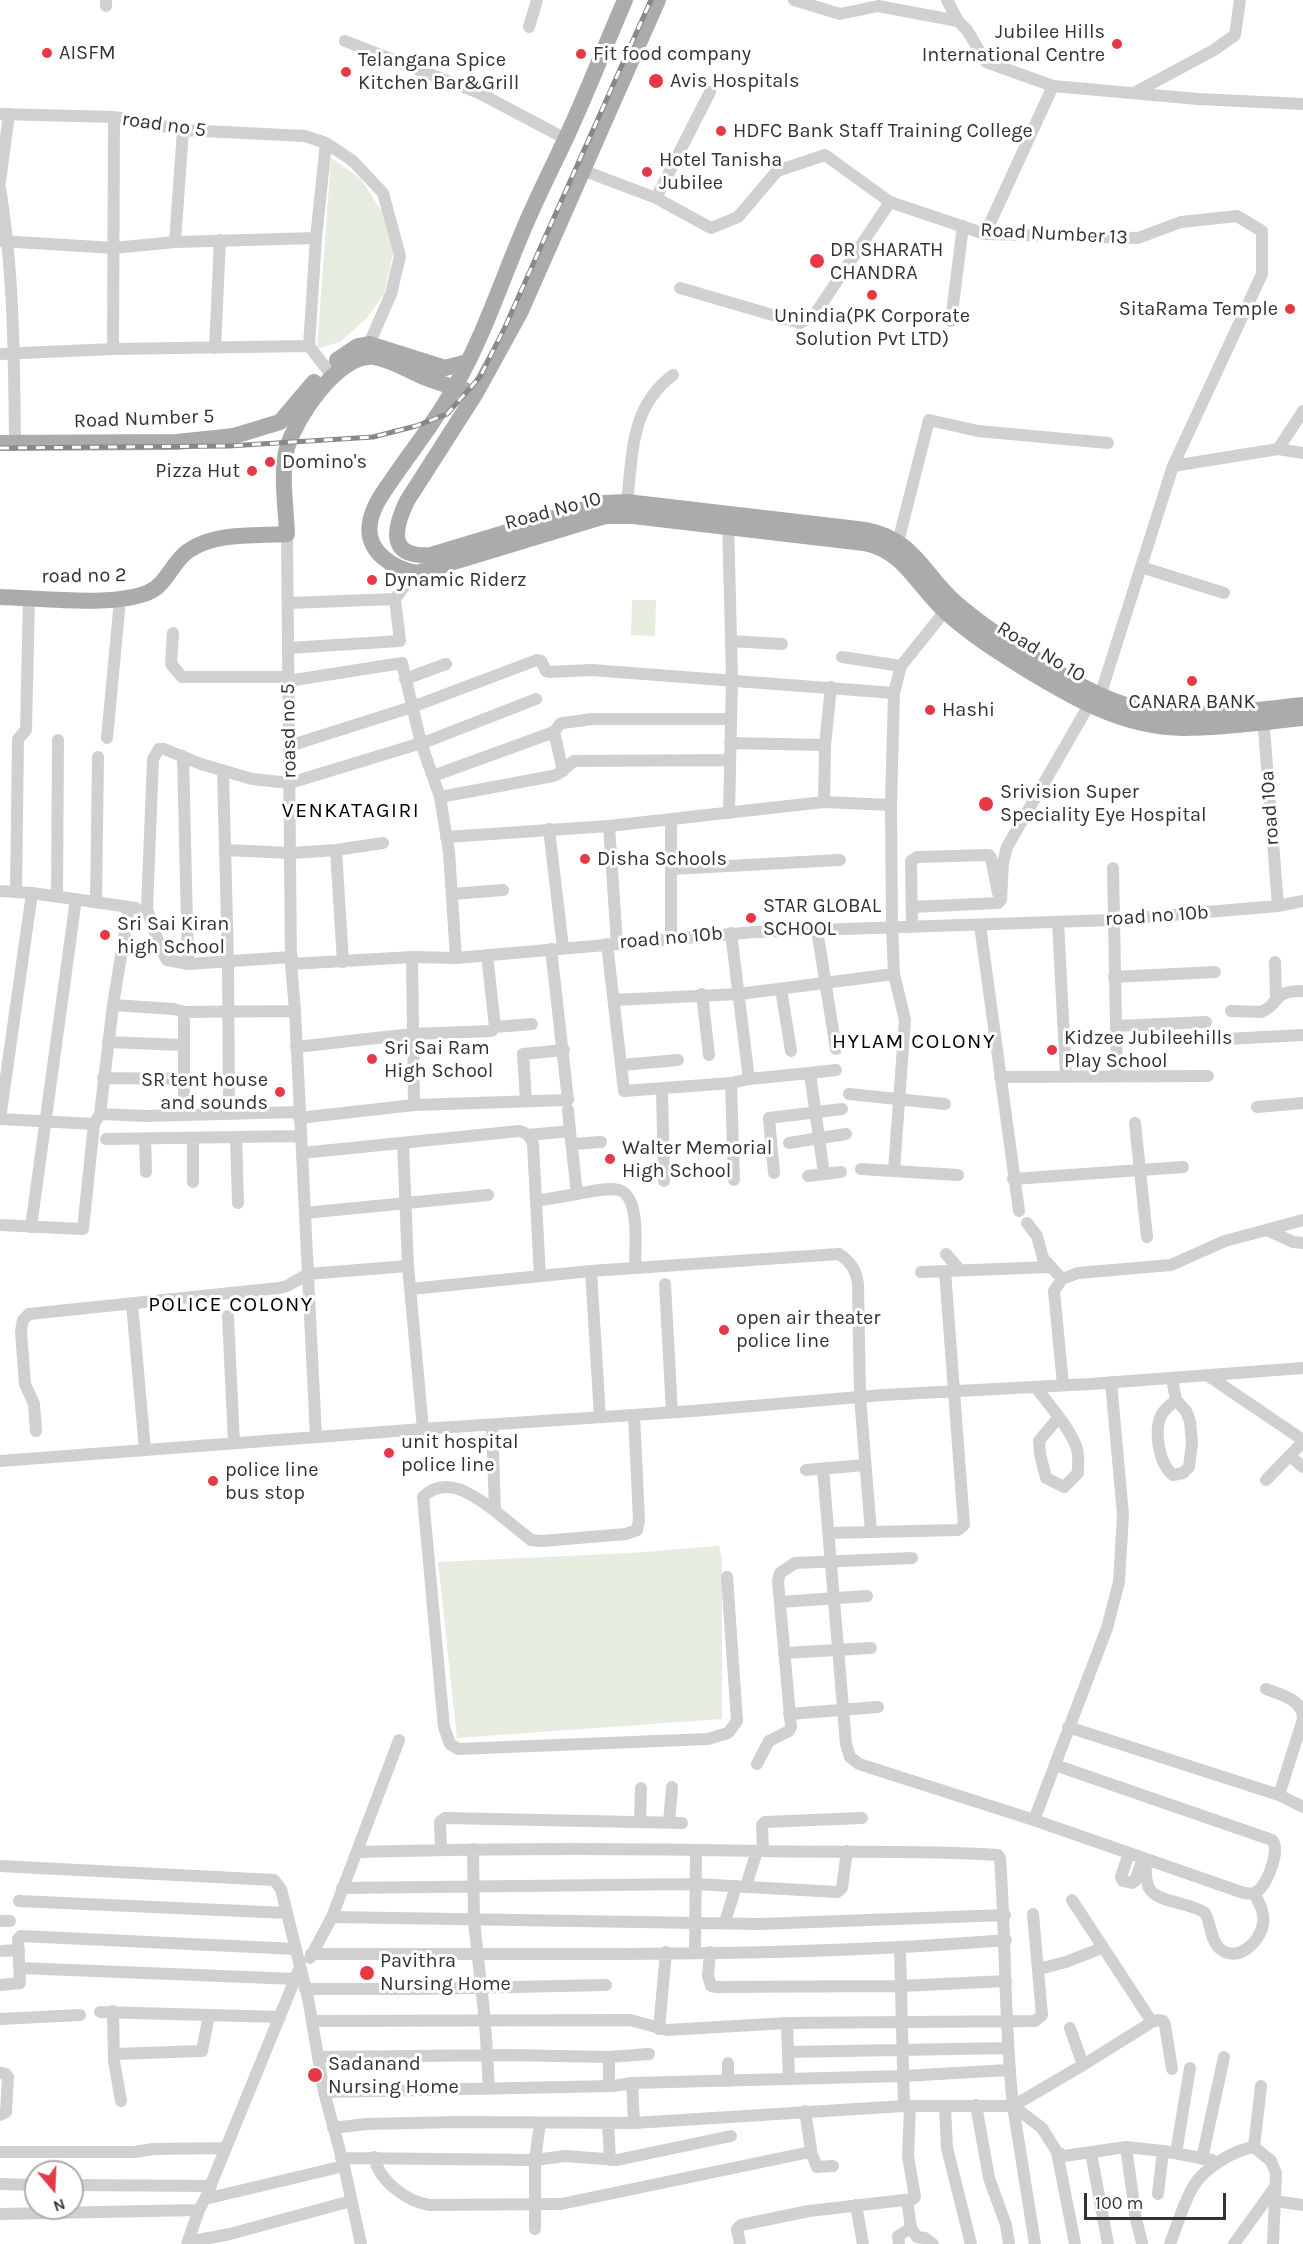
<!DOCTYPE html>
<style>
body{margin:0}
#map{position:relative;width:1303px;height:2244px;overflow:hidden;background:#fff;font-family:Karla,sans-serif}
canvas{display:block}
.north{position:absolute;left:24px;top:2160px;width:60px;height:60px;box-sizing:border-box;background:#fff;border:2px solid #adadad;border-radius:50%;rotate:161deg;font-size:16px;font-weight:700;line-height:24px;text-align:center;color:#333}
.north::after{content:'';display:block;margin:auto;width:21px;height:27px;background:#e63946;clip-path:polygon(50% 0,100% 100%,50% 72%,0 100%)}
.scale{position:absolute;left:1084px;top:2193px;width:142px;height:27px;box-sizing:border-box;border:3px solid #333;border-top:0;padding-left:8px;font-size:18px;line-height:21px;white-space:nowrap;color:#333;-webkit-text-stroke:4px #fff;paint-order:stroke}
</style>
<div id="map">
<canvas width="1303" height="2244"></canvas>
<div class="north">N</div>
<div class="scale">100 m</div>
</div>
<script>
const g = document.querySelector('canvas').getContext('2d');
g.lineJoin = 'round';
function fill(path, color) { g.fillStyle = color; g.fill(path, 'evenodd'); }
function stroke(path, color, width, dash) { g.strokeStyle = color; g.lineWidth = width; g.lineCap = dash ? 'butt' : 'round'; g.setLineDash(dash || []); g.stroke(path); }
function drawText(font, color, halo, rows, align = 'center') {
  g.font = font + ' Karla,sans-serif'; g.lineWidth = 6; g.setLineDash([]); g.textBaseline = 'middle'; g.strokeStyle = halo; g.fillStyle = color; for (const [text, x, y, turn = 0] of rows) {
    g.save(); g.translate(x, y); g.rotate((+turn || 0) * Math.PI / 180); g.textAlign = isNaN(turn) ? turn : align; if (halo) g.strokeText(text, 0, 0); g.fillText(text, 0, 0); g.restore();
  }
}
fill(new Path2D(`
 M331,158l30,21 21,33 11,42 -9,40 -18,25 -26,23 -23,7z
 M632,600h24l-1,36 -24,-1z
 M719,1546l3,13v160l-265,19 -19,-176 193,-9z`), '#e6ecdf');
stroke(new Path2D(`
 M106,0v6
 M794,0l46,14 38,-8 80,15 9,9 19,32 67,24 145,13 105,5
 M947,0l11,21
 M529,27l8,-27
 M345,41l134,52 87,46
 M1134,93l80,-43 21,-15 5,-35
 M0,114l114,3 69,13 122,6 21,7 27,18 30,32 17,63 -9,38 -22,50 -2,8
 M326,143l-10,95 -7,108 24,31
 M582,170l74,28 55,30 27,-11 39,-46 48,-16 65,47 95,32 153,4 43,-16 56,-6 25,15v43l-89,192 -73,230
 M0,182l9,-68
 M0,188c14,84 14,170 15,255
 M656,198l54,-106
 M985,234l68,-148
 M0,241l114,7 61,-6 141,-4
 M175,242l8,-112
 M680,288l120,35 15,-9 75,-112
 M951,321l12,-95
 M215,348l5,-108
 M113,349l1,-232
 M0,354l113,-5 196,-3
 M1278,449l25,-38
 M1173,466l105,-17 25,4
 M627,502c6,-49 3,-95 46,-127
 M728,520l4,159 -3,134
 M287,534l4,430 4,47 21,426
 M898,542l31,-122 49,11 130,12
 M1141,567l83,26
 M289,603l106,-4 8,-11 5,-17
 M173,633l-2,31 11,13h106
 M731,641l51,3
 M288,648l112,-7 -5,-42
 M842,657l59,9
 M405,679l41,-15
 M288,681l114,-18 19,80 19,54 9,55 7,106
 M1263,716l15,190
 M554,732l9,39
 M107,738l13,-138
 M730,743l95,2
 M289,746l123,-39 125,-47 4,1 5,10 3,1 42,-2 303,23
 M183,756l5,208
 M223,771l5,191 1,152
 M433,776l121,-44 6,-8 3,-1 29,-4h138
 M440,797l113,-21 5,-2 16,-13 156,-1
 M824,802l1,-57 6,-58
 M671,819v119
 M609,826l8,117
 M549,829l14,119
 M446,837l163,-11 215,-24 67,3
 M226,850l65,3 45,-3 47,-7
 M336,850l7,112
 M1113,868l4,208
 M672,869l168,-9
 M0,891l32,2 104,15
 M16,892l2,-153 8,-9 3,-133
 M453,894l50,-4
 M57,897l1,-157
 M96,902l2,-145
 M912,907l86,-4 3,-3 2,-37 4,-16 82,-142
 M1058,922l8,153
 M980,925l39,286
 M912,927l-1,-66 6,-4 72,-2 2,3 7,35
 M817,930l19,119
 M731,933l18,146
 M607,944l17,147 107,-8 18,-4 61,-6 14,101
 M487,955l8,72
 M292,957l-104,7 -21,-4 -6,-10 -14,-41 6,-150 6,-10h5l37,15 51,15 38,4 138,-42 108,-42
 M412,957l2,148
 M1275,962l1,36
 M291,964l121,-7 44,1 299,-26 357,-12 166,-14 25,-5
 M1114,977l101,-5
 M781,989l10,62
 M702,994l7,61
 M614,1000l125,-6 155,-20
 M113,1005l61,4 10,3 111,-1
 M1231,1011l30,1c21,-8 8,-21 42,-21
 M1117,1026l89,-4
 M1226,1039l77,-4
 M108,1042l75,3
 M296,1047l116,-13 80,-3 3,-4 37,-3
 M622,1065l56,-5
 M810,1073l26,-3
 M1000,1077l208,-1
 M103,1078l81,1
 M731,1083l3,97
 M662,1088l2,93
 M849,1094l96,10
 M526,1101l-3,-47 41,-4
 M1257,1107l46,-4
 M568,1110l2,21
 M100,1114l46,2 153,-4
 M184,1114v-102
 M299,1118l115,-13 154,-5 -17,-151
 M0,1119l94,5 6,-10 13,-109 16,-98
 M0,1119l32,-226
 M1135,1123l12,114
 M528,1135l42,-4 7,63c12,-2 30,-7 42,-4 22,6 16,60 16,78
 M236,1137l2,66
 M145,1138l1,34
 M193,1138v44
 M106,1139l195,-3
 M789,1143l57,-9
 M403,1144l5,122 15,163
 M572,1144l29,-2
 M302,1153l217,-22c8,2 11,5 14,13l7,132
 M861,1169l97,6
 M894,1170l11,-150 -11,-46 -2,-47 -1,-122 3,-112 7,-27 44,-55
 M774,1173l-5,-55 73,-9
 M808,1176l33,-4
 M1013,1179l170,-12
 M536,1201l41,-7
 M305,1213l183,-18
 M1027,1223l10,13 6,22 19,21 -8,12 9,94
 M0,1225l83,4 11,-105
 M31,1227l45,-328
 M1267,1230l26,12 10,1
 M946,1254l14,16
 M921,1272l129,-5
 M1062,1279l16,-6 93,-8 54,-24 78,-21
 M665,1284l7,128
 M410,1289l181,-18
 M132,1304l13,146
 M228,1316l6,127
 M1207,1375l96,65
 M1172,1378l4,22 10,11 4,10 2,22 -3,24 -6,6 -10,2c-14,-11 -20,-45 -11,-61 3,-5 9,-10 14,-14
 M1036,1387c12,17 35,42 41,62 2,7 1,16 1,24l-14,14 -18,-9 -6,-24 -1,-13 19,-23
 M600,1417l-9,-146 248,-17c12,8 17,16 19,30l2,113 11,135
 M492,1425l3,86 36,29 11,1 84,-7 11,-4 2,-10 -5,-105
 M36,1431l-2,-27 -9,-20 -4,-53 2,-11 6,-6 250,-26 8,-2 21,-12 100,-8
 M1290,1456l13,11
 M0,1461l423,-32 270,-18 190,-16 207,-11 213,-16
 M823,1469l23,275 4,13 9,7 175,56 207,72c6,2 13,3 18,-2 9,-9 22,-41 13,-50l-217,-75
 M806,1470l59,-5
 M1266,1480l37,-38
 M495,1511c-20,-15 -49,-37 -72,-14l21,230 6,17 8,5 250,-10 20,-6 9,-12 -10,-144
 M829,1533l129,-3 6,-5 -19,-254
 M780,1602l87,-6
 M784,1653l87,-5
 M1266,1689c15,6 37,10 37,30l-24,76
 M789,1714l89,-7
 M1068,1727l211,68 24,12
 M757,1764l12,-23 20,-10 2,-4 -13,-146 2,-8 15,-10 117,-5
 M1034,1820l73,-192 12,-46 4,-67 -12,-133
 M640,1821l1,-33
 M669,1822l3,-35
 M473,1849l1,72 11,100 4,68
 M441,1850l-1,-28 5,-4 237,5
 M763,1851l-1,-26 3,-3 97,-4
 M358,1852c135,-4 269,-4 404,-1 79,2 157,-1 236,4l2,3c6,83 4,165 13,248l29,22 15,24 7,4 62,-9 37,4 49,9
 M1129,1853l-8,24 2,4 9,2 3,-2 8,-22
 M1145,1859c1,8 0,21 4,29 8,15 41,14 56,25 6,10 5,26 14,35 17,16 41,-5 44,-24 2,-11 -4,-22 -9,-31
 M0,1866l274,14 7,9 27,109 16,94 20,74 17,78
 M746,1886l11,-35
 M342,1888l354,-4 141,8 5,-4 5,-37
 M1072,1900l80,122 -69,43
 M19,1901l268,12
 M332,1917l428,7 245,-9
 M0,1921h10
 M725,1922l11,-36
 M900,1949l4,157
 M0,1951l19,-1
 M695,1952l1,-102
 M710,1952l-2,24 3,10 4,1 186,-1 105,-5
 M311,1954c232,-1 464,5 695,-14
 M310,1958l22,-41 67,-177
 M20,1968l276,11
 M1039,1969l27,-7 36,-14
 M0,1985l20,-2 -2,-44 3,-3 275,13
 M305,1989h116l185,-4
 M113,2011l1,50 7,40
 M100,2012l180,5
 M0,2019l80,-4
 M312,2021l318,-1 37,10 120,-7 248,-2 7,-6 -9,-101
 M1152,2022l6,-2 5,1 2,4 7,44
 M787,2023l2,56
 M659,2029l7,-77
 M788,2052l220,-4
 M114,2054l88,-3 7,-36
 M318,2057l189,-2 102,2 40,-3
 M609,2057v29
 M0,2073l6,1 2,3 -2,35 -6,3
 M728,2081v-18
 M632,2083l2,40
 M1261,2086l-7,61 17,14 5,12 -3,71
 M324,2092l289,-6 19,-3 271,-7 106,-6
 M976,2105l13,73 17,47 3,19
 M945,2106l2,42 24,96
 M1013,2106l22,138
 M608,2124l2,36
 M333,2128l33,-4 91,-2 177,1 270,-17h109l70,-41 -13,-37
 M1126,2147l10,72 6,24
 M0,2152h134l19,-3 73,-1
 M811,2152l6,15 16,-1
 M1057,2152l18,92
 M1091,2153l17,91
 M1176,2153l14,-85
 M374,2157c5,24 32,44 55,48l132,-1 249,-52 1,-3 -6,-38
 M341,2158l194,2 30,-4 52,4 114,-24
 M1202,2159l22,-102
 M0,2184l36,1
 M72,2185l139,1
 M1158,2194l5,-43
 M205,2199l139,-33
 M1275,2201l28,4
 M856,2205l7,39
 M0,2214l199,-4
 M911,2228l6,9 8,1 8,6
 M535,2229v-69l5,-37
 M188,2242l42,-8 121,-33
 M187,2244l12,-34 6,-11 95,-232
 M740,2244l-3,-15 4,-4 68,-14 104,-12 2,-2 -7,-41 2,-49
 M899,2244l-1,-8 13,-8 -4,-28
 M1170,2244c7,-18 13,-40 23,-57 10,-18 40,-37 61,-40
 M1234,2244l41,-57`), '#d0d0d0', 12);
stroke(new Path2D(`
 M625,0c-20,46 -38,93 -59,138 -15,32 -31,63 -44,95 -22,52 -40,107 -68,155 -16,29 -37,56 -56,83 -10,15 -26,34 -28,52 -5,28 23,46 47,50l188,-57h28l231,27c41,8 53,43 82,69 24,22 51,39 78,56 49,30 100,60 160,60 40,0 80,-6 119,-10
 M658,0l-138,313 -44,80 -69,108c-14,29 -19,57 24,54l173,-52 23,-1 239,28c48,9 57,44 90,73 24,21 50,38 78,55 46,29 94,57 151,57 39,0 79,-6 118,-10
 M337,360l21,-14 11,-2 76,24 22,-6
 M0,443l177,-1 57,-6 46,-14 34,-40
 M0,597c41,1 110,10 147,-4 20,-8 25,-31 41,-42 27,-19 68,-15 99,-17 -1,-26 -6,-56 -1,-82 7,-31 53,-101 89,-95 18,3 35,15 51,21 13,5 26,9 39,12`), '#ababab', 16);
const rail = new Path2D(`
 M0,448l229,-2 144,-9 43,-11 31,-12 33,-37 25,-50 146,-327`);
stroke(rail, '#888', 5);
stroke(rail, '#fff', 3, [9]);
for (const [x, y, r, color] of [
 [1117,44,6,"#e63946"],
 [47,53,6,"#e63946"],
 [581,54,6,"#e63946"],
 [346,72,6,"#e63946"],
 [656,81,8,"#e63946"],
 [721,131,6,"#e63946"],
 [647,172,6,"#e63946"],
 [817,261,8,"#e63946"],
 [872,295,6,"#e63946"],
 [1290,309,6,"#e63946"],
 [270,462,6,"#e63946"],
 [252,471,6,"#e63946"],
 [372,580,6,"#e63946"],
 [1192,681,6,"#e63946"],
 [930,710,6,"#e63946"],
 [986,804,8,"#e63946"],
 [585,859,6,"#e63946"],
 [751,918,6,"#e63946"],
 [105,935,6,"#e63946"],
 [1052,1050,6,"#e63946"],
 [372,1059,6,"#e63946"],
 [280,1092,6,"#e63946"],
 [610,1159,6,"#e63946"],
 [724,1330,6,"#e63946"],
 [389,1453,6,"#e63946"],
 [213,1481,6,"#e63946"],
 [367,1973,8,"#e63946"],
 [315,2075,8,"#e63946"]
]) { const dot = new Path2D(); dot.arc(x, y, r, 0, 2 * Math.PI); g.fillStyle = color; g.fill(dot); stroke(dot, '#fff', 2); }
drawText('20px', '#333', '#fff', [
 ["Jubilee Hills",1105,32,"right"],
 ["International Centre",1105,55,"right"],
 ["AISFM",59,53],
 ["Fit food company",593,54],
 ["Telangana Spice",358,60],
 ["Kitchen Bar&Grill",358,83],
 ["Avis Hospitals",670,81],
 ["HDFC Bank Staff Training College",733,131],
 ["Hotel Tanisha",659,160],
 ["Jubilee",659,183],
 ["DR SHARATH",830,250],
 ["CHANDRA",830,273],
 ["SitaRama Temple",1278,309,"right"],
 ["Unindia(PK Corporate",872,316,"center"],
 ["Solution Pvt LTD)",872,339,"center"],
 ["Domino's",282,462],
 ["Pizza Hut",240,471,"right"],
 ["Dynamic Riderz",384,580],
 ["CANARA BANK",1192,702,"center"],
 ["Hashi",942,710],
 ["Srivision Super",1000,792],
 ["Speciality Eye Hospital",1000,815],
 ["Disha Schools",597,859],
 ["STAR GLOBAL",763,906],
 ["SCHOOL",763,929],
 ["Sri Sai Kiran",117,924],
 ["high School",117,947],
 ["Kidzee Jubileehills",1064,1038],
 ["Play School",1064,1061],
 ["Sri Sai Ram",384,1048],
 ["High School",384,1071],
 ["SR tent house",268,1080,"right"],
 ["and sounds",268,1103,"right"],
 ["Walter Memorial",622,1148],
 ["High School",622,1171],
 ["open air theater",736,1318],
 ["police line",736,1341],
 ["unit hospital",401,1442],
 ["police line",401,1465],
 ["police line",225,1470],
 ["bus stop",225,1493],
 ["Pavithra",380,1961],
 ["Nursing Home",380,1984],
 ["Sadanand",328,2064],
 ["Nursing Home",328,2087]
], 'left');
drawText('20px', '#333', '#fff', [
 ["road no 5",164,125,8],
 ["Road Number 13",1054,234,3],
 ["Road Number 5",144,419,-2],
 ["Road No 10",553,511,-15],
 ["road no 2",84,576,-1],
 ["Road No 10",1041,652,31],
 ["roasd no 5",289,731,-91],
 ["road 10a",1270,808,-94],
 ["road no 10b",1157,916,-4],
 ["road no 10b",671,938,-5]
]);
g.letterSpacing = '1.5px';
drawText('21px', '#000', '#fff', [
 ["VENKATAGIRI",351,811],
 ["HYLAM COLONY",914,1042],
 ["POLICE COLONY",231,1305]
]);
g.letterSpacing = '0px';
</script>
